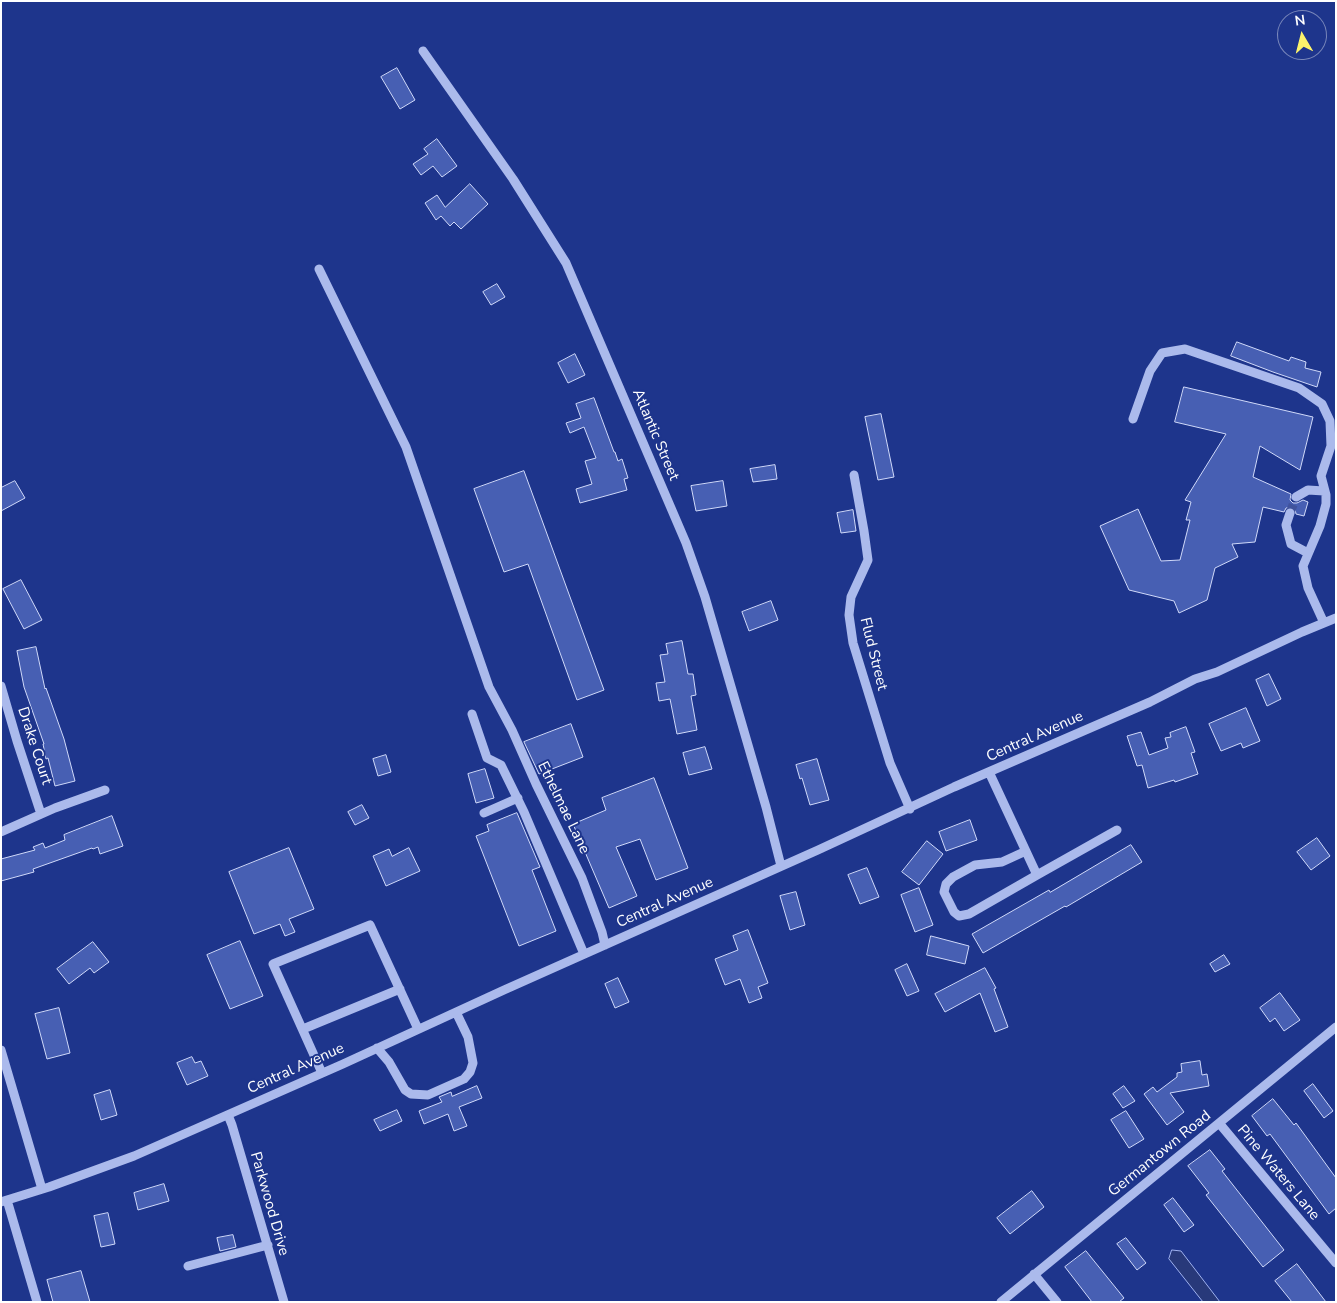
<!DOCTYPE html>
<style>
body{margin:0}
#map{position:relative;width:1337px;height:1303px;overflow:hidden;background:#1e358c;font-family:"Nunito Sans",sans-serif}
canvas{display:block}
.frame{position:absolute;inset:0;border:2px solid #fff;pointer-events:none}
.north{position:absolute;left:1277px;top:10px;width:50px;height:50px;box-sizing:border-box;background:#1e358c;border:1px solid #7886ba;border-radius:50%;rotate:352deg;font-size:14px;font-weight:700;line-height:20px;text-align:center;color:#fff}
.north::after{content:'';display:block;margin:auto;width:18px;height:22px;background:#fbf26b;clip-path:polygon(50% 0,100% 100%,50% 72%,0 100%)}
</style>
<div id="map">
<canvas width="1337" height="1303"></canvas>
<div class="frame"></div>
<div class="north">N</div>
</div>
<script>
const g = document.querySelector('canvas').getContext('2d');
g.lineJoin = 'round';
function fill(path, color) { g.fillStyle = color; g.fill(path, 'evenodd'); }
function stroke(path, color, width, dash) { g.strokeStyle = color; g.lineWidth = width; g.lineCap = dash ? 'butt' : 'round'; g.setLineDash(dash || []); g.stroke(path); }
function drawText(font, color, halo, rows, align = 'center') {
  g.font = font + ' "Nunito Sans",sans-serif'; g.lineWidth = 4; g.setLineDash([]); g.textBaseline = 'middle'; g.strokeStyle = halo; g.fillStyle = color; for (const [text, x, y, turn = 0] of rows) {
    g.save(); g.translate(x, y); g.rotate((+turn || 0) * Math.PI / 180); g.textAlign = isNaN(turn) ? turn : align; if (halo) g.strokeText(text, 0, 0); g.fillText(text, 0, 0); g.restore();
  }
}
const water = new Path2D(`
 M1172,1250l9,1 39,51h-17l-34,-43z`);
fill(water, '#28397a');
stroke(water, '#9fb1ee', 1);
const building = new Path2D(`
 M397,68l18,32 -15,9 -19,-32z
 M437,139l20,27 -15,11 -9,-11 -12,9 -8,-11 15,-10 -4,-5z
 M470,184l18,20 -27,25 -7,-7 -4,4 -9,-10 -5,4 -11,-17 12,-8 8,12z
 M497,284l8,13 -14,8 -8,-13z
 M1237,342l52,19 2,-4 15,5 -1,6 16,4 -4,15 -44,-15 -42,-16z
 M575,354l10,21 -17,8 -10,-20z
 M1184,387l129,30 -13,53 -40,-24 -7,31 38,17 -1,6 3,3h4l6,-3 5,2 -4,14 -8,-2 -1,-5 -3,-2 -6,1 -2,4 -21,-5 -8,35 -23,2 6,13 -23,11 -8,32 -28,13 -5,-12 -45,-11 -29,-64 38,-17 23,52 19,-1 10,-40h-4l5,-18 -6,-2 41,-66 -51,-12z
 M594,398l20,54h1l3,9 4,-2 6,19 -4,1 3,11 -47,13 -4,-14 16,-5 -7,-23 11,-3 -12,-31 -14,6 -4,-10 15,-5 -5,-14z
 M881,414l13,63 -16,3 -13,-63z
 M775,465l2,14 -24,3 -3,-13z
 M524,471l80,219 -27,10 -49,-136 -24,8 -30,-83z
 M15,481l10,17 -24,13v-23z
 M723,481l4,25 -31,5 -5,-25z
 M853,510l3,21 -15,2 -4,-20z
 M21,580l21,40 -18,9 -21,-40z
 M771,601l7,19 -29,11 -7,-19z
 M682,641l6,33h5l3,21 -5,1 6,34 -20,4 -7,-35 -11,2 -3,-18 9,-1 -5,-27 8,-1 -2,-10z
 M36,647l9,42 1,-1 18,51 11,42 -20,5 -7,-28 -2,1 -3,-15h1l-20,-57 -7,-36z
 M1269,674l12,25 -14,7 -11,-26z
 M1246,708l14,33 -17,7 -2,-5 -20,8 -12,-27z
 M571,724l12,33 -44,17 -15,-32z
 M1186,727l9,25 -4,1 7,21 -23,8 -1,-2 -26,8 -6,-23 -5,1 -10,-30 14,-4 8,23 19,-7 -3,-10 6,-1 -1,-4z
 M705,747l7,22 -23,6 -6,-22z
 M386,755l5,17 -13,4 -5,-17z
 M817,759l12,41 -19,5 -8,-27 -2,1 -4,-14z
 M485,769l9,29 -18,5 -8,-29z
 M654,778l34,90 -32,12 -16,-41 -24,8 21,49 -28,12 -36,-84 33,-14 -4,-12z
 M362,805l7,13 -14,7 -7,-13z
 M517,813l23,54 -8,3 24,61 -37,15 -43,-110 13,-5 -2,-6z
 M112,816l11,30 -23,8 -2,-7 -5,2 -1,-1 -59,21 1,3 -33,9v-22l34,-9 -2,-3 10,-4 2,5 20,-8 -1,-5z
 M970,820l7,20 -31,11 -7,-19z
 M1317,838l13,18 -19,14 -14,-18z
 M927,841l16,13 -24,31 -17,-13z
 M1131,845l11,17 -76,45 -1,-1 -82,47 -11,-19 77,-44 1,2z
 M289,848l25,61 -25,10 6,13 -10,4 -5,-12 -26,10 -25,-62z
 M409,848l11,23 -34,15 -13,-30 16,-7 3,7z
 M867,868l12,29 -19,7 -12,-29z
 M919,888l14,37 -18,7 -14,-37z
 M796,892l9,33 -15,5 -10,-34z
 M748,930l20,53 -10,4 4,11 -13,5 -9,-24 -15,6 -10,-26 23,-9 -5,-14z
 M931,936l38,10 -4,18 -38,-9z
 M240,941l23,55 -33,13 -23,-54z
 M93,942l16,20 -15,11 -4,-5 -21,16 -12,-15z
 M1224,955l6,9 -15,8 -5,-8z
 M907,964l12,27 -12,5 -12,-26z
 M985,968l11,20 -2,1 14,38 -13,5 -15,-39 -35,19 -10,-18z
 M618,978l11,24 -14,6 -10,-24z
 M1280,993l20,27 -16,11 -9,-13 -5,4 -10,-14z
 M59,1008l11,45 -23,6 -12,-45z
 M192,1057l3,6 6,-2 7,15 -21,9 -10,-22z
 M1200,1061l2,14 5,-1 2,12 -39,7 14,19 -17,13 -23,-31 9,-7 4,5 20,-15v-4l5,-1 -1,-8z
 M1313,1084l20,27 -9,7 -20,-27z
 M477,1086l5,12 -23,9 8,19 -13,5 -6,-17 -24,10 -5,-13 23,-9 -3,-5 12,-5 1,4z
 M1124,1086l11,15 -12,7 -10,-14z
 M110,1090l7,25 -16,5 -7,-25z
 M1273,1099l21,26 2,-2 40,55v30l-7,6 -59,-80 -3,2 -15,-20z
 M397,1110l5,11 -22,10 -6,-11z
 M1126,1111l18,28 -15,9 -18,-28z
 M1210,1150l15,19 -3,2 62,79 -21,17 -57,-72 3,-2 -21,-27z
 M164,1184l5,17 -31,9 -4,-17z
 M1032,1191l12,16 -34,27 -13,-16z
 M1173,1198l21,27 -10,7 -20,-27z
 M108,1213l7,31 -14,3 -7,-31z
 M233,1235l3,12 -16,4 -3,-13z
 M1126,1238l20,25 -9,7 -20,-26z
 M1086,1251l38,47 -5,4h-27l-27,-35z
 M1297,1264l29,38h-34l-17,-21z
 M81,1271l9,31h-37l-6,-22z`);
fill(building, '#475fb3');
stroke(building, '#d0d9f9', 1);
stroke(new Path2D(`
 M1290,513l6,-16`), '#40539d', 9, [9, 4.5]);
stroke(new Path2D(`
 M423,51l90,128 53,84 120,280 19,54 61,210 15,59
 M319,269l87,178 83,240 23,43 24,54 46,94 20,54 3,13
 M1133,419l17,-48 12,-18 23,-4 114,39 23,16 8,17 1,25 -10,30 5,19v9l-6,22 -17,40 5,22 16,35
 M854,475l10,56 4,29 -17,37 -2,18 4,28 37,120 20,46
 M1296,497l12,-7 16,1
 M1290,513l-4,12 5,19 17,9
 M1,686l16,55 24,73
 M472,714l15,44 14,7 23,47 60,142
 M989,772l48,103 -68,39 -10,2 -5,-4 -10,-20 2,-8 7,-7 22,-12 27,-3 24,-11
 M484,813l34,-15
 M1,832l54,-24 50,-18
 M1037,875l80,-45
 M303,1029l97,-40
 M377,1048l12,14 16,28 6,4 17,1 36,-16 6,-7 3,-9 -5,-26 -12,-25
 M1,1050l41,139
 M322,1073l-49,-109 97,-39 48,104
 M228,1115l4,10 52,177
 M1219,1123l117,140
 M7,1200l30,102
 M1,1202l48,-15 85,-31 209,-92 161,-74 314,-140 136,-63 196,-85 45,-23 22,-7 85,-40 34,-14
 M188,1266l80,-21
 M1034,1274l23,28
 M1001,1302l335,-275`), '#abbaec', 9);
drawText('15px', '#fff', '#1e358c', [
 ["Atlantic Street",655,435,67],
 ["Flud Street",873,654,76],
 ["Central Avenue",1035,737,-24],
 ["Drake Court",34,746,72],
 ["Ethelmae Lane",563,808,64],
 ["Central Avenue",665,903,-24],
 ["Central Avenue",296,1069,-24],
 ["Germantown Road",1160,1154,-39],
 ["Pine Waters Lane",1278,1173,50],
 ["Parkwood Drive",269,1204,74]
]);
</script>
